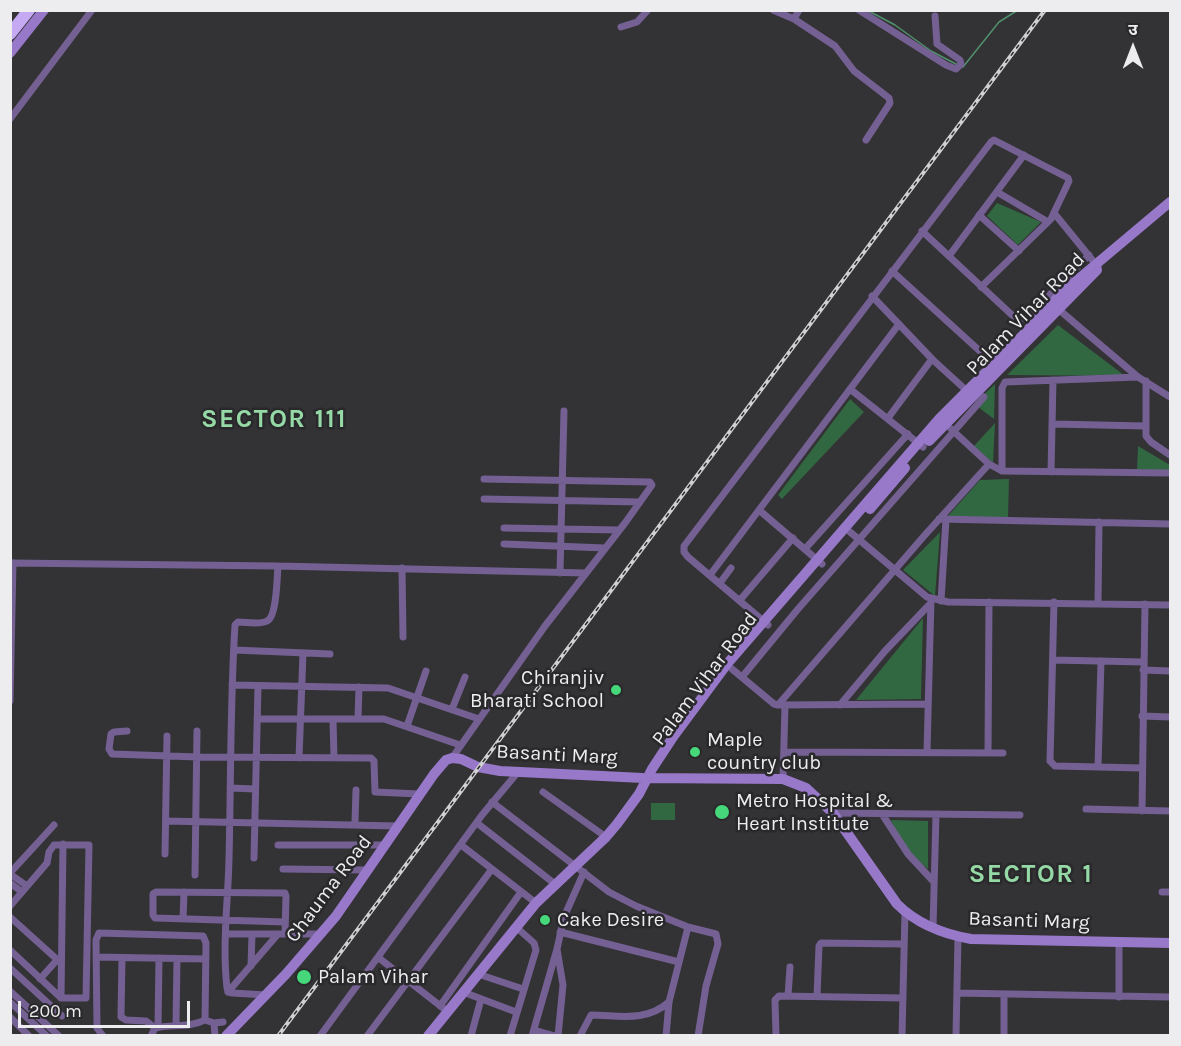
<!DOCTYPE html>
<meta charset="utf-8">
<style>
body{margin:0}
#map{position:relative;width:1181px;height:1046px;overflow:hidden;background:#333235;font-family:Karla,"Noto Sans Devanagari",sans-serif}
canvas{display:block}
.frame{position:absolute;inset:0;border:12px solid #edecee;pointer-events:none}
.north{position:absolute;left:1103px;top:18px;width:60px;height:60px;-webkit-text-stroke:4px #29282b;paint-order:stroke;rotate:0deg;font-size:16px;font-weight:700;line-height:24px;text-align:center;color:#edecee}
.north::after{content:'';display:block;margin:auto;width:21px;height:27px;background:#edecee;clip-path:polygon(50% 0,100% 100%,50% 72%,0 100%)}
.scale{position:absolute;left:18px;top:1001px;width:172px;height:27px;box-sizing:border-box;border:3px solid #edecee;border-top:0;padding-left:8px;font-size:18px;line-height:21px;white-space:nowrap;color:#edecee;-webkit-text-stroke:4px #29282b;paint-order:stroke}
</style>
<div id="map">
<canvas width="1181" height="1046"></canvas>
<div class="frame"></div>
<div class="north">उ</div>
<div class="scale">200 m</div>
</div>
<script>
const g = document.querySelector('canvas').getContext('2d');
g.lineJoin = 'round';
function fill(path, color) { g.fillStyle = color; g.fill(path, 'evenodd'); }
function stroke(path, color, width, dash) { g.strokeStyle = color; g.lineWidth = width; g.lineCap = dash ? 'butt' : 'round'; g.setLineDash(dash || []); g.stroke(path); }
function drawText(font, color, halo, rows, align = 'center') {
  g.font = font + ' Karla,sans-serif'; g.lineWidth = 5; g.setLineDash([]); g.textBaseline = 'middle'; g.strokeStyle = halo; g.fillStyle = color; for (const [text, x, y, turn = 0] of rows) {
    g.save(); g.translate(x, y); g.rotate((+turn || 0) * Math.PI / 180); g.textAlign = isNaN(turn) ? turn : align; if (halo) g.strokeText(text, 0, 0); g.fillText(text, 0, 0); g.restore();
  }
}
fill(new Path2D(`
 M997,203l44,19 -23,23 -31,-29z
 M1058,325l67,51 -118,-1z
 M995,384l-1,35 -20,-15z
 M850,399l14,13 -82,87 -4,-4z
 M995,423l-2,40 -19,-17z
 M1138,446l32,19v6h-33z
 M1009,479l-1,39 -60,-2 32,-36z
 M940,532l-5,64 -32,-26z
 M923,618l-2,81 -65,1z
 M651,803h24v17h-24z
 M891,820l37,1v48c-17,-13 -29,-29 -37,-49z`), '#316741');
stroke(new Path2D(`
 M867,10l28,15 36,26 25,13
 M963,67l36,-45 19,-12`), '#50916c', 1.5);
stroke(new Path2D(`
 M773,10l21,9 41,27 19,25 35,27 1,5 -24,37
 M859,10l87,55 10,4 5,-5 -1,-4 -23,-16 -2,-28
 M794,19l5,-9
 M621,27l16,-5 11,-12
 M10,119l82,-109
 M997,192l51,30
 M1054,213l44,54
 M979,215l40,36
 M922,231l91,85 8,3 8,-3 60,-61
 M949,256l75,-101
 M892,271l90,82
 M872,296l61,64 34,31
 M1057,308l81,69 32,20
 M1146,381v55l5,6 19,13
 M850,389l73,58
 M888,418l44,-59
 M1053,424l92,2
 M951,429l38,35 13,7 168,2
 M1002,471v-83l3,-6 133,-5
 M1051,472l2,-92
 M484,499l156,3
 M759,510l63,54
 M939,519l231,5
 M504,528l115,2
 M850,532l77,65 21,5 222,3
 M504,544l101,4
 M805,549l103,-115
 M10,563l268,3 308,7
 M402,568l1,69
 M560,573l4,-162
 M710,575l189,-251
 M720,583l11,-15
 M740,600l53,-62
 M941,601l5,-82
 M1054,602l-4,159 5,5 87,2
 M1098,604l1,-82
 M768,625l-80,-68 -4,-5v-6l307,-404 3,-2 74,38 1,3 -18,38 -70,68
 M234,650l96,4
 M1053,660l90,2
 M732,669l42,35 4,1 150,-1
 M1143,670l27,1
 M742,677l56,-68 186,-212
 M232,685l156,3 91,31
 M10,701l3,-138
 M778,705l146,-169 65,-72
 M840,705l45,-54 45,-47
 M452,709l13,-32
 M1142,716l28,1
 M257,719h127l76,26
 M333,719l1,39
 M358,719l1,-32
 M407,726l19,-55
 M127,731l-13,1 -3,2 -2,15 3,5 86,3 173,1 3,3 1,31 44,2
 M784,752l219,1
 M927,752l4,-153
 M988,753l1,-151
 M299,758l4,-105
 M452,758l93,-132 80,-103 27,-38 -2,-3 -166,-3
 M1098,767l3,-106
 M783,779l2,-74
 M230,788l25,1
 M543,792l63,45
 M492,802l117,90 27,14 52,21 28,7 2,10 -12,42 -8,50
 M1086,809l84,2
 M1142,811l3,-207
 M833,813l187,2
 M882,814l26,40 26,28
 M166,821l231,5
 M355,822l1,-32
 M477,823l78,61
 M278,845h106
 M461,845l75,58
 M165,854l2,-118
 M254,858l4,-172
 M283,869l84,1
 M10,873l44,-48
 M10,874l17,12
 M195,875l2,-144
 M10,883l12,9
 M1162,892h8
 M10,906l37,-43 2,-11 5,-7h35l-3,153h-25l-51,-48
 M10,917l51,46
 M183,919l1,-27
 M933,928l3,-114
 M560,932l119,30
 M226,934h95
 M285,934l1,-38 -1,-3 -129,-1 -3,2v21l2,3 130,4
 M557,949l6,36 -5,51
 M96,957l110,2
 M122,958l-1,59 5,3 20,1 9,7
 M379,958l64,50
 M251,966l1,-32
 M10,968l52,48
 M478,974l45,15
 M40,979l17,-19
 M10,991l49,45
 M228,992l50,-58
 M463,992l53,20
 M957,993l213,4
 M266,995l-34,-2 -4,-1 -1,-4c-5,-43 1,-86 2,-129 2,-78 1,-156 6,-234l3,-3c8,0 22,3 29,-1 10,-4 10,-45 11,-55
 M788,996l2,-29
 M817,996l2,-50 2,-3 82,1
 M1119,997v-54
 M61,998l2,-154
 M10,1002l37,34
 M440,1006l81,-114
 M10,1017l19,19
 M214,1023l1,13
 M176,1025l1,-66
 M158,1027l1,-69
 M534,1030l21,6
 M103,1036l-6,-8 -1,-88 3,-7 104,3 3,7 -1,77
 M151,1036l4,-8c16,-4 35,0 50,-8l9,3 9,-1
 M320,1036l162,-221 36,-43
 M367,1036l125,-167
 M471,1036l10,-37
 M510,1036l26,-86 -2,-7 -18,-16
 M532,1036l25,-87 7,-32 20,-45
 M580,1036l11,-21c27,0 54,8 78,-13
 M666,1036l3,-34 19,-75
 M776,1036l-1,-36 4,-4 124,2
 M902,1036l3,-124
 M956,1036l2,-99
 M1004,1036v-41`), '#746092', 7);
stroke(new Path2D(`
 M10,53l34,-43
 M929,441l168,-171
 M870,509l35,-41
 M226,1036l60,-62 50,-58 98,-142 12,-14 6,-2 9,1 17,8 22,4 143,7 140,1 23,9 27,25 64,91c20,20 46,30 74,35l199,4
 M428,1036l108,-133 70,-66 11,-13 22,-30 13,-25 21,-32 54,-73 212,-245 85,-85 39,-42 107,-90`), '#9878c8', 10);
stroke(new Path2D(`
 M10,34l19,-24`), '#c5a9f3', 12);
const rail = new Path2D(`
 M278,1036l767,-1026`);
stroke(rail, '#d0cfd1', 4);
stroke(rail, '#29282b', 1.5, [4.5]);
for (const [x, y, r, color] of [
 [616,690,6,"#45d77a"],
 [695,752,6,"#45d77a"],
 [722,812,8,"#45d77a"],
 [545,920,6,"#45d77a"],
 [304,977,8,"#45d77a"]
]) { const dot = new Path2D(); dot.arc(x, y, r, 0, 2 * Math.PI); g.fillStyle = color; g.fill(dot); stroke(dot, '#29282b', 2); }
drawText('20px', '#edecee', '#29282b', [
 ["Palam Vihar Road",1026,314,-46],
 ["Palam Vihar Road",705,679,-53],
 ["Basanti Marg",557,755,3],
 ["Chauma Road",329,889,-53],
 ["Basanti Marg",1029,921,2]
]);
drawText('20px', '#edecee', '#29282b', [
 ["Chiranjiv",604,678,"right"],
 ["Bharati School",604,701,"right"],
 ["Maple",707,740],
 ["country club",707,763],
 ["Metro Hospital &",736,801],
 ["Heart Institute",736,824],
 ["Cake Desire",557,920],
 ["Palam Vihar",318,977]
], 'left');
g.letterSpacing = '1.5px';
drawText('bold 26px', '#95d9a6', '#29282b', [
 ["SECTOR 111",274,420],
 ["SECTOR 1",1031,875]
]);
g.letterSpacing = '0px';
</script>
